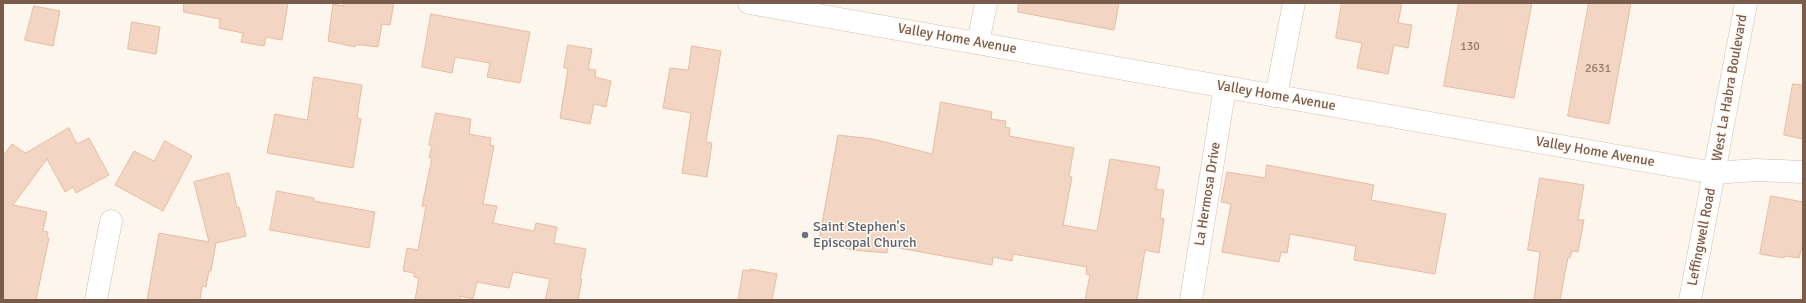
<!DOCTYPE html>
<style>
body{margin:0}
#map{position:relative;width:1806px;height:303px;overflow:hidden;background:#fdf6ec;font-family:Signika,sans-serif}
canvas{display:block}
.frame{position:absolute;inset:0;border:4px solid #7a5c4d;pointer-events:none}
</style>
<div id="map">
<canvas width="1806" height="303"></canvas>
<div class="frame"></div>
</div>
<script>
const g = document.querySelector('canvas').getContext('2d');
g.lineJoin = 'round';
function fill(path, color) { g.fillStyle = color; g.fill(path, 'evenodd'); }
function stroke(path, color, width, dash) { g.strokeStyle = color; g.lineWidth = width; g.lineCap = dash ? 'butt' : 'round'; g.setLineDash(dash || []); g.stroke(path); }
function drawText(font, color, halo, rows, align = 'center') {
  g.font = font + ' Signika,sans-serif'; g.lineWidth = 3; g.setLineDash([]); g.textBaseline = 'middle'; g.strokeStyle = halo; g.fillStyle = color; for (const [text, x, y, turn = 0] of rows) {
    g.save(); g.translate(x, y); g.rotate((+turn || 0) * Math.PI / 180); g.textAlign = isNaN(turn) ? turn : align; if (halo) g.strokeText(text, 0, 0); g.fillText(text, 0, 0); g.restore();
  }
}
const building = new Path2D(`
 M184,3h104l-6,37 -16,-3 -2,9 -23,-4 2,-9 -24,-5 1,-9 -36,-7z
 M344,3h50l-4,22 -8,-1 -4,23 -16,-2h-6l-1,2 -27,-6 5,-37 10,2z
 M1019,3h100l-5,27 -96,-18z
 M1342,3h60l-4,20 14,2 -4,23 -14,-3 -6,29 -31,-6 5,-25 -26,-5z
 M1459,3h73l-18,95 -70,-12z
 M1589,3h42l-22,121 -41,-8z
 M34,6l26,5 -7,35 -28,-6z
 M431,14l99,18 -10,51 -33,-6 3,-14 -35,-6 -3,16 -30,-6z
 M132,22l28,5 -4,27 -28,-5z
 M568,45l24,4 -4,20 8,1 -1,7 16,4 -5,26 -12,-3 -4,20 -30,-6 8,-49 -4,-1z
 M692,46l29,5 -15,91 6,1 -5,34 -25,-4 9,-60 -28,-5 7,-40 18,2z
 M314,77l48,8 -5,33 4,1 -8,49 -86,-15 8,-39 32,6z
 M1793,84l10,1v54l-19,-4z
 M941,102l51,10 -1,7 15,2 -1,6 5,1 -1,8 65,12 -5,28 3,1 -9,48 34,6 13,-72 50,8 -4,22 8,1 -4,28 4,1 -5,34 -14,-3 -8,50h-52l5,-25 -4,-1 1,-7 -74,-13 -1,7 -19,-4 -1,8 -104,-19 -1,7 -35,-3 -33,-10 19,-105 35,4 59,15z
 M436,113l35,6 -2,15 22,4 -1,7 4,1 -11,58 14,2 -4,17 41,8 2,-8 21,4 -3,16 32,6 -6,30h2l-4,21h-33l5,-21 -37,-7 -4,16 -32,-6 -4,17 -13,-3v4h-45l4,-22 -5,-1v-4l-11,-2 4,-23 11,2 8,-44h-4l10,-48 -3,-1 3,-11 -3,-1z
 M69,128l8,16 12,-6 20,37 -33,18 -3,-6 -8,5 -18,-33 -34,46 34,7 -4,19 5,1 -1,5 2,1 -13,62h-33v-144l9,-12 13,9z
 M165,141l27,15 -29,55 -48,-26 19,-34 20,10z
 M1267,165l107,20 -3,15 75,14 -11,60 -81,-14 2,-14 -66,-12 -3,19 -6,-1 -2,10 -57,-10 9,-48 -10,-2 6,-30 38,6z
 M229,173l8,35 2,-1 7,29 -30,7 -5,28h-2l-3,16 -4,-1 -2,14h-53l12,-67 50,9 -15,-60z
 M1540,178l44,7 -6,35h6l-6,32 -6,-1 -2,7 -2,-1 -8,43h-26l6,-48 -12,-2z
 M277,191l37,7v3l61,11 -6,36 -99,-18z
 M1771,196l32,6v41l-4,15 -14,-2 -1,2 -24,-4z
 M750,269l27,5 -5,26h-34l5,-30 7,1z`);
fill(building, '#f3d5c3');
stroke(building, '#e6bba3', 1);
const street = new Path2D(`
 M978,43l8,-40
 M1276,96l18,-93
 M1714,173l42,-3 47,2
 M96,300l15,-79
 M1191,300l34,-213`);
const secondary = new Path2D(`
 M749,3l965,170
 M1690,300l56,-297`);
stroke(street, '#d1beb0', 23);
stroke(secondary, '#d6c0b0', 23);
stroke(street, '#fff', 22);
stroke(secondary, '#fff', 22);
for (const [x, y, r, color] of [
 [805,235,4,"#6b7280"]
]) { const dot = new Path2D(); dot.arc(x, y, r, 0, 2 * Math.PI); g.fillStyle = color; g.fill(dot); stroke(dot, '#fffaf3', 1.5); }
drawText('12px', '#987a6a', null, [
 ["130",1470,47],
 ["2631",1598,69]
]);
drawText('14px', '#7a5c4d', '#fffaf3', [
 ["Valley Home Avenue",957,39,10],
 ["West La Habra Boulevard",1730,88,-80],
 ["Valley Home Avenue",1276,96,10],
 ["Valley Home Avenue",1595,152,10],
 ["La Hermosa Drive",1208,194,-81],
 ["Leffingwell Road",1702,237,-79]
]);
drawText('14px', '#5b616d', '#fffaf3', [
 ["Saint Stephen's",813,227],
 ["Episcopal Church",813,243]
], 'left');
</script>
